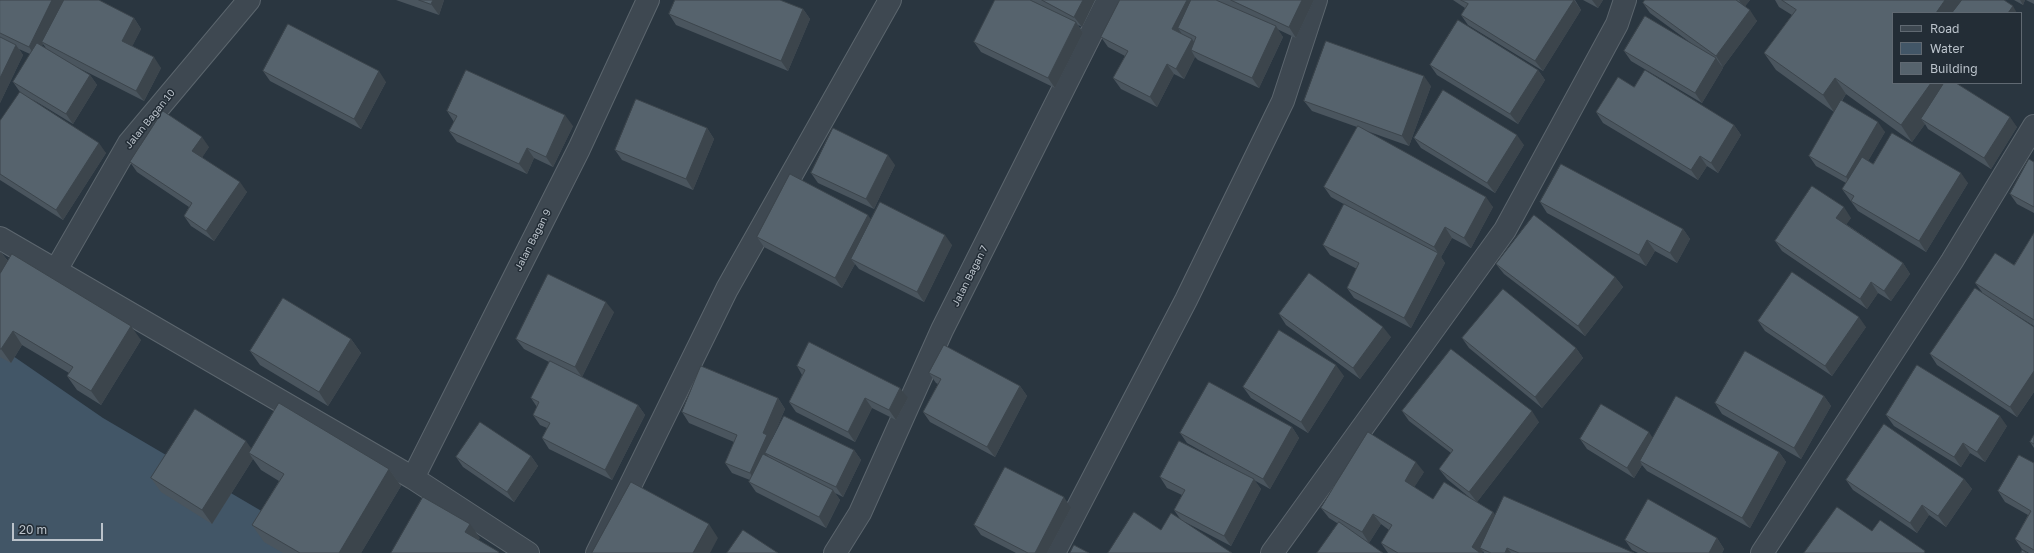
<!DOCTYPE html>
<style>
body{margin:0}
#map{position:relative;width:2034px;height:553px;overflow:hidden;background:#2a3640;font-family:"Golos Text",sans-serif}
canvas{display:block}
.legend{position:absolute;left:1892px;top:12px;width:130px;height:72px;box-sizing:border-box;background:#232d36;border:1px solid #606972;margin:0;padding:5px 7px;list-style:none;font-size:12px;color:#bbc3cb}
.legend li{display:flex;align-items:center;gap:8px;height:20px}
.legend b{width:20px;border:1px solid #606972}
.scale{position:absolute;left:12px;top:523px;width:91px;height:18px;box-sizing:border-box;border:2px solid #bbc3cb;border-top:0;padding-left:5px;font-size:12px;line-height:14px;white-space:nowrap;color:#bbc3cb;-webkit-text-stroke:3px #232d36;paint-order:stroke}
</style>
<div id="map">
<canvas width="2034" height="553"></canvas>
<ul class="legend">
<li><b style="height:5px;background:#3e4851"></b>Road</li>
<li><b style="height:11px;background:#425667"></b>Water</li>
<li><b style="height:11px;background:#56636d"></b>Building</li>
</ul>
<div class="scale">20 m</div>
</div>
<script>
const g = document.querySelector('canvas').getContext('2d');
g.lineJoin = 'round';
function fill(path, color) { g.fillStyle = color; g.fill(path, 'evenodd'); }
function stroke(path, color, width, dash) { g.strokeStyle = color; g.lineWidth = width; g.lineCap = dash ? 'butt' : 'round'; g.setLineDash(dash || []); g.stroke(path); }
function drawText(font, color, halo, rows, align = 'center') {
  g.font = font + ' "Golos Text",sans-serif'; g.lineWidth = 3; g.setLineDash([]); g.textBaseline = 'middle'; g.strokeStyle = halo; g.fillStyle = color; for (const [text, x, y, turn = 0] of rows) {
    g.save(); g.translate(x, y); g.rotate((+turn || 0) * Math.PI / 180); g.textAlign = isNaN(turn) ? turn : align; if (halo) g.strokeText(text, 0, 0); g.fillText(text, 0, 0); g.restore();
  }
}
fill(new Path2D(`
 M0,347l103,71 230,135h-333z`), '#425667');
const minor = new Path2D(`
 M0,238l413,240 115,75
 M56,270l73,-127 120,-143
 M413,478l166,-329 69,-149
 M597,553l130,-264 163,-289
 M835,553l25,-40 82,-183 166,-330
 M1054,553l132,-253 97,-199 33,-101
 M1272,553l233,-323 112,-206 8,-24
 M1762,553l190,-292 82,-135`);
stroke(minor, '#5c666e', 24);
stroke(minor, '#3e4851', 22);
fill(new Path2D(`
 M0,0l134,18 7,11 -9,17 29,22 -17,33 -67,-34 13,8 7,10 -24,39 -41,-25 74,54 -43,67 -63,-40v-59l20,-29 -7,-10 17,-28 -11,-5 4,6 -23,48zM43,44l3,4 -4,-2z
 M396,0h48l-5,15z
 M995,0h100l-13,27 -4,-2 5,8 -28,55 -74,-36 -7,-10z
 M1120,0h194l-18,38 -19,-9 6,8 -24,51 -61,-28 -3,-3 -11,22 -10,-5 -17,33 -36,-18 -8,-11 12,-22 -17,-9 -7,-10z
 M1453,0h122l6,10 -38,61 -75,-46 -7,-10 4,-7z
 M1583,0h20l-5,8z
 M1645,0h105l-5,6 12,15 -34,46 -2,-2 2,3 -21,35 -71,-42 -7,-10 67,-8 -41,-30 -7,-10z
 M1775,0h229l-111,13v70l124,44 -26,42 -63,-40 -3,-5 -13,18 -66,-48 -4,7 43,31 -17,29 5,3 95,19 -42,69 -68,-41 -16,-22 4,-6 -30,-17 -7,-10 25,-44 -58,-42 -12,-17 28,-38 -13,-8z
 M2014,0h11l-2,5z
 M2026,0h8v4z
 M803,9l7,10 -22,52 -112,-46 -7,-11z
 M1430,65l108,5 7,10 -27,44 -81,-49z
 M263,71l123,11 -25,47 -91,-48z
 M1431,86l-22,60 -45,-16 129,77 -22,41 -19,-10 -11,19 4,6 -34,65 -57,-30 -7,-10 10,-19 -27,-14 -7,-10 35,-33 -27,-15 -7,-10 33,-60 -45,-16 -8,-10z
 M1634,87l100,38 7,10 -23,38 -11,-7 -9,14 -95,-57 -7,-11z
 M447,111l126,15 -20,41 -19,-9 -7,16 -70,-32 -8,-11 5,-9z
 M707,128l7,11 -21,51 -71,-30 -7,-10z
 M1414,138l110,7 -29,48 -74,-45z
 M209,147l-7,10 45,35 -33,49 -23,-15 -7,-10 5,-9 -52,-35 -7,-10z
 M2034,162v51l-17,-9 -7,-10z
 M895,165l-21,44 -56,-26 -7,-10z
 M1540,202l143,27 7,10 -13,24 -22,-12 -9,15 -99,-53z
 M1851,218l-5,6 57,39 7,11 -19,27 -13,-8 -11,16 -85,-58 -7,-10z
 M871,219l81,26 -28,57 -65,-33 -4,-5 -13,24 -78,-41 -7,-10z
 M2034,233v93l-29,-18 29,19v65l-17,25 -80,-52 -7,-11 52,-62 -7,-9 39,-18z
 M0,251l8,10 133,79 -40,65 -24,-15 -10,-14 2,-3 -47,-28 -11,18 -11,-6z
 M1496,264l119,13 8,10 -38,49 -81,-62z
 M614,312l-32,65 56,28 7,10 -33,65 -63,-31 -7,-11 5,-10 -7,-3 -7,-10 4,-8 -6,-9 18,-36 -25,-13 -8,-10z
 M1279,314l112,23 -31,42 -74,-54z
 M1758,321l108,6 -34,49 -67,-45z
 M1462,338l114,10 7,10 -41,50 -73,-60z
 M351,339l10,14 -33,53 -68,-41 -10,-14z
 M797,366l111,32 -12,22 -24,-12 -17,34 -59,-30 -7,-10 13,-27z
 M929,373l91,13 7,10 -32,61 -65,-35 -7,-10 15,-28 -2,-1z
 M1344,376l-36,57 -57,-35 -8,-11z
 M1824,396l7,10 -30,53 -79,-45 -7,-11z
 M778,398l7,11 -13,30 82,11 7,10 -18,37 -8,-4 5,7 -14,28 -70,-36 -7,-10 1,-2 -18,-7 -7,-10 9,-21 -45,-19 -7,-11z
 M1402,411l137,11 -62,80 16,10 2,3 139,38h-150l-1,-2 -1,2h-94l-7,-10 8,-13 -8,-6 -12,19 -40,-25 -8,-10 103,-36 -10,15 19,12 41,2 -27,-22 -8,-10 12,-16 -42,-32z
 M1886,415l121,11 -22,36 -15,-9 -9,14 -67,-41z
 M1292,427l7,11 -29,51 -16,-9 7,9 -30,57 -46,-24 -24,8 20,-10 -7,-10 8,-15 -15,-7 -7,-11 70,-10 -43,-24 -7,-10z
 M2034,435v13l-4,-6z
 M1653,438l126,14 7,10 -36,66 -103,-57 -5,-6 -8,13 -47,-29 -7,-10z
 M252,449l137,20 12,17 -40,67h-78l-19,-11 -12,-17 27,-44 -18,-11 -8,-11 -41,65 -51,-32 -10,-14z
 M531,456l7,10 -24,36 -51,-35 -7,-10z
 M2034,463v90h-5l-7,-4 -7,-10 13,-24 -23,-13 -7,-11z
 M1964,479l8,10 -26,38 -17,-12 -12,18 -64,-43 -7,-10z
 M1071,508l-24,45h-31l-35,-18 -7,-10z
 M1717,538l7,11 -2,4h-84l-6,-3 -7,-10z`), '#4a555e');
fill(new Path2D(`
 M52,0h13l-23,42 1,2 -7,13 -7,-10z
 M433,0h11l-5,15 -8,-11z
 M1083,0h12l-13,27 -8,-10z
 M1187,0h12l-21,28 4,6 -10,-5z
 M1302,0h12l-18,38 -7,-11z
 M1574,0l7,10 -38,61 -8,-10z
 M1592,0h11l-5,8z
 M1739,0h11l-6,8z
 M1945,0h24l-9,13h-24z
 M2020,0h5l-2,5z
 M2013,6l4,7h-9z
 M803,9l7,10 -22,52 -7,-10z
 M1750,10l7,11 -34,46 -7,-11z
 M134,18l7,11 -11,22 -8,-10z
 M1076,22l7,11 -28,55 -7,-10z
 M1276,26l7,11 -24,51 -7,-10z
 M1192,39l7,10 -8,1 4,7 -11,22 -8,-10z
 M16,45l7,10 -23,48v-25z
 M154,57l7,11 -17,33 -8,-10z
 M1716,58l7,10 -21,35 -7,-10z
 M1167,64l7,10 -17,33 -7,-10z
 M1538,70l7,10 -27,44 -8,-10z
 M379,71l7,11 -25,47 -7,-10z
 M90,75l7,10 -24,39 -7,-10z
 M1424,76l7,10 -22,60 -7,-10z
 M1835,78l11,16 -12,18 -11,-17z
 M1931,83h24l-34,36 4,5 -13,18 -11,-17z
 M565,115l8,11 -20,41 -7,-10z
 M2010,117l7,10 -26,42 -7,-11z
 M1878,122l7,10 -32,55 -7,-10z
 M1734,125l7,10 -23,38 -7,-10z
 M707,128l7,11 -21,51 -7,-11z
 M1517,135l7,10 -29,48 -8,-10z
 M202,137l7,10 -9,14 -8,-10z
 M99,143l7,10 -43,67 -7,-10z
 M527,148l7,10 -7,16 -8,-10z
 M888,155l7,10 -21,44 -8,-10z
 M1700,156l7,10 -9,14 -7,-10z
 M1961,173l7,10 -42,69 -7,-11z
 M240,182l7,10 -33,49 -8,-10z
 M1486,197l7,10 -22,41 -7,-10z
 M1844,207l7,11 -7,10 -8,-10z
 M868,215l7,10 -24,34 4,5 -13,24 -7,-10z
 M1445,227l7,11 -11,19 4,6 -34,65 -7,-10 34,-65 -4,-6z
 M1683,229l7,10 -13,24 -7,-10z
 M945,235l7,10 -28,57 -7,-10z
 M1647,240l8,11 -9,15 -7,-11z
 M1,252l10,14 -11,15v-28z
 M1903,263l7,11 -19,27 -7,-10z
 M1615,277l8,10 -38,49 -7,-10z
 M1871,282l7,11 -11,16 -7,-10z
 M606,302l8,10 -32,65 -7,-10z
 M1859,317l7,10 -34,49 -7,-10z
 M131,326l10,14 -40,65 -10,-14z
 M1383,327l8,10 -31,42 -7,-11z
 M13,331l9,14 -11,18 -10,-14z
 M351,339l10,14 -33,53 -9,-14z
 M1576,348l7,10 -41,50 -7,-11z
 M1336,365l8,11 -36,57 -7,-11z
 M2034,371v21l-17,25 -7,-10z
 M1020,386l7,10 -32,61 -8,-10z
 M900,388l8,10 -12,22 -7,-10z
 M1824,396l7,10 -30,53 -7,-11z
 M778,398l7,11 -14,32 -6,12 4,4 -12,27 -7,-11 13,-40z
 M865,398l7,10 -17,34 -7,-10z
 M638,405l7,10 -33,65 -7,-10z
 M1532,411l7,11 -62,80 -8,-10z
 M2000,416l7,10 -22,36 -8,-10z
 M1292,427l7,11 -29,51 -7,-10z
 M1649,432l7,11 -16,18 2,4 -8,13 -7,-10z
 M246,441l10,14 -7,-2 4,6 -41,65 -10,-14z
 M1963,443l7,10 -9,14 -7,-10z
 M854,450l7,10 -18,37 -7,-10z
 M1779,452l7,10 -36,66 -8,-10z
 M531,456l7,10 -24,36 -7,-10z
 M1416,462l8,10 -12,19 -7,-10z
 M389,469l12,17 -40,67h-22z
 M1254,479l7,10 -30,57 -7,-10z
 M1964,479l8,10 -26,38 -8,-11z
 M833,490l7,10 -14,28 -7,-11z
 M1064,497l7,11 -24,45h-12z
 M1922,505l7,10 -12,18 -7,-10z
 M1493,512l8,11 -21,25 3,3 -1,2h-6l-4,-6z
 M1373,514l8,10 -12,19 -7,-11z
 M470,524l10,14 -5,8 -10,-14z
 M709,524l9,14 -8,15h-17z
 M1717,538l7,11 -2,4h-13z
 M1507,548l4,5h-6z`), '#3c454c');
const building = new Path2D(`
 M0,0h52l-23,47 -29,-14z
 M64,0h35l35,18 -12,23 32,16 -18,34 -94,-49z
 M419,0h14l-2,4z
 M675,0h105l23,9 -22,52 -112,-47z
 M995,0h35l46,22 -28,56 -74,-36z
 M1042,0h41l-9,17z
 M1120,0h67l-15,29 20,10 -16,30 -9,-5 -17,33 -37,-19 15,-27 -27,-14z
 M1191,0h25l60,26 -24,52 -61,-28 5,-13 -18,-9z
 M1231,0h71l-13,27z
 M1461,0h113l-39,61 -74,-46 7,-11z
 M1645,0h91l14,10 -34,46 -73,-53z
 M1782,0h163l-9,13h-43v70h38l-30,42 -66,-47 -12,17 -59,-42 32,-43z
 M1962,0h42l9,6 -5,7h-56z
 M1645,16l71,42 -21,35 -71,-42z
 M1458,20l80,50 -28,44 -80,-49z
 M288,24l91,47 -25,48 -91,-48z
 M0,37l16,8 -16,33z
 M1326,41l98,35 -22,60 -98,-35z
 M37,43l53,32 -24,39 -53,-32z
 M466,70l99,45 -19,42 -19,-9 -8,16 -70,-33 8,-15 -10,-5z
 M1645,70l89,55 -23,38 -11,-7 -9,14 -95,-58 22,-35 16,10z
 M1944,83h12l54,34 -26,41 -63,-39z
 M1443,90l74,45 -30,48 -73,-45z
 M20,92l79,51 -43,67 -56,-36v-53z
 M636,99l71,29 -21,51 -71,-29z
 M1841,100l37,22 -32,55 -37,-21z
 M163,111l39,26 -10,14 48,31 -34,49 -22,-15 8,-13 -62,-41z
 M1358,126l128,71 -22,41 -19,-11 -11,20 -110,-60z
 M833,128l55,27 -22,44 -55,-26z
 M1892,133l69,40 -42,68 -68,-40 3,-5 -12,-7 20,-32 11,7z
 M2029,159l5,3v45l-24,-13z
 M1561,164l122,65 -13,24 -23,-13 -8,15 -99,-53z
 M790,174l78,41 -33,63 -78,-41z
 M1812,186l32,21 -8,11 67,45 -19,28 -13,-9 -11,17 -85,-58z
 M880,202l65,33 -28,57 -66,-33z
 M1344,204l94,49 -34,65 -57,-30 12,-25 -36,-18z
 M1534,215l81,62 -37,49 -82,-62z
 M2034,233v87l-59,-37 20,-30 19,12z
 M12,254l119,72 -40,65 -24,-15 6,-9 -60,-36 -12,18h-1v-75z
 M1792,272l67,45 -34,49 -67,-45z
 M1309,273l74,54 -30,41 -74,-54z
 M548,274l58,28 -31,65 -59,-28z
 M1975,288l59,39v44l-24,36 -80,-53z
 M1503,289l73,59 -41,49 -73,-59z
 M283,298l68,41 -32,53 -69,-41z
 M1279,330l57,35 -35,57 -58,-35z
 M809,342l91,46 -11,22 -24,-12 -17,34 -59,-30 16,-32 -8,-4z
 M944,345l76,41 -33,61 -64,-35 18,-33 -12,-6z
 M1451,349l81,62 -63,81 -30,-23 14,-19 -51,-39z
 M1745,351l79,45 -30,52 -79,-45z
 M550,361l88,44 -33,65 -63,-32 8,-15 -17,-8 6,-13 -8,-4z
 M1917,365l83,51 -23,36 -14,-9 -9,14 -68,-42z
 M701,366l77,32 -15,35 4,2 -17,38 -25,-10 12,-28 -55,-23z
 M1209,382l83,45 -29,52 -83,-46z
 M1676,396l103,56 -37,66 -102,-57z
 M279,403l110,66 -50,84h-39l-48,-28 32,-51 -35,-21z
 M1601,404l48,28 -22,36 -47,-29z
 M195,409l51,32 -44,69 -51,-32z
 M784,416l70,34 -18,37 -71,-34z
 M480,422l51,34 -24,36 -51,-35z
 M1884,424l80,55 -26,37 -16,-11 -12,18 -64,-43z
 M1368,432l48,30 -11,19 28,18 11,-17 49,30 -21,35 7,5v1h-81l-17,-10 11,-18 -19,-11 -11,18 -41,-24z
 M2034,435v9l-4,-2z
 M1179,441l75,38 -30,57 -50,-26 11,-20 -25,-13z
 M763,454l70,36 -14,27 -70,-35z
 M2019,455l15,8v87l-19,-11 16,-28 -33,-20z
 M1005,467l59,30 -29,56h-7l-54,-28z
 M631,482l78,42 -16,29h-101z
 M1504,496l130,57h-115l-12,-5 -2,5h-14l-11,-5z
 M423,497l47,27 -5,8 34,20 -1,1h-107z
 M1648,499l69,39 -8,15h-61l-23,-13z
 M1837,507l35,24 8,-11 45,31 -1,2h-120z
 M1134,512l27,18 10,-17 61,40h-124z
 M1339,522l44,31h-66z
 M743,530l35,23h-51z
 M1074,545l15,8h-19z
 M2022,550l5,3h-6z`);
fill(building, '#56636d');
stroke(building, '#3c454c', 1);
drawText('10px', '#bbc3cb', '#232d36', [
 ["Jalan Bagan 10",150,119,-51],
 ["Jalan Bagan 9",533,240,-63],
 ["Jalan Bagan 7",970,276,-63]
]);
</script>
